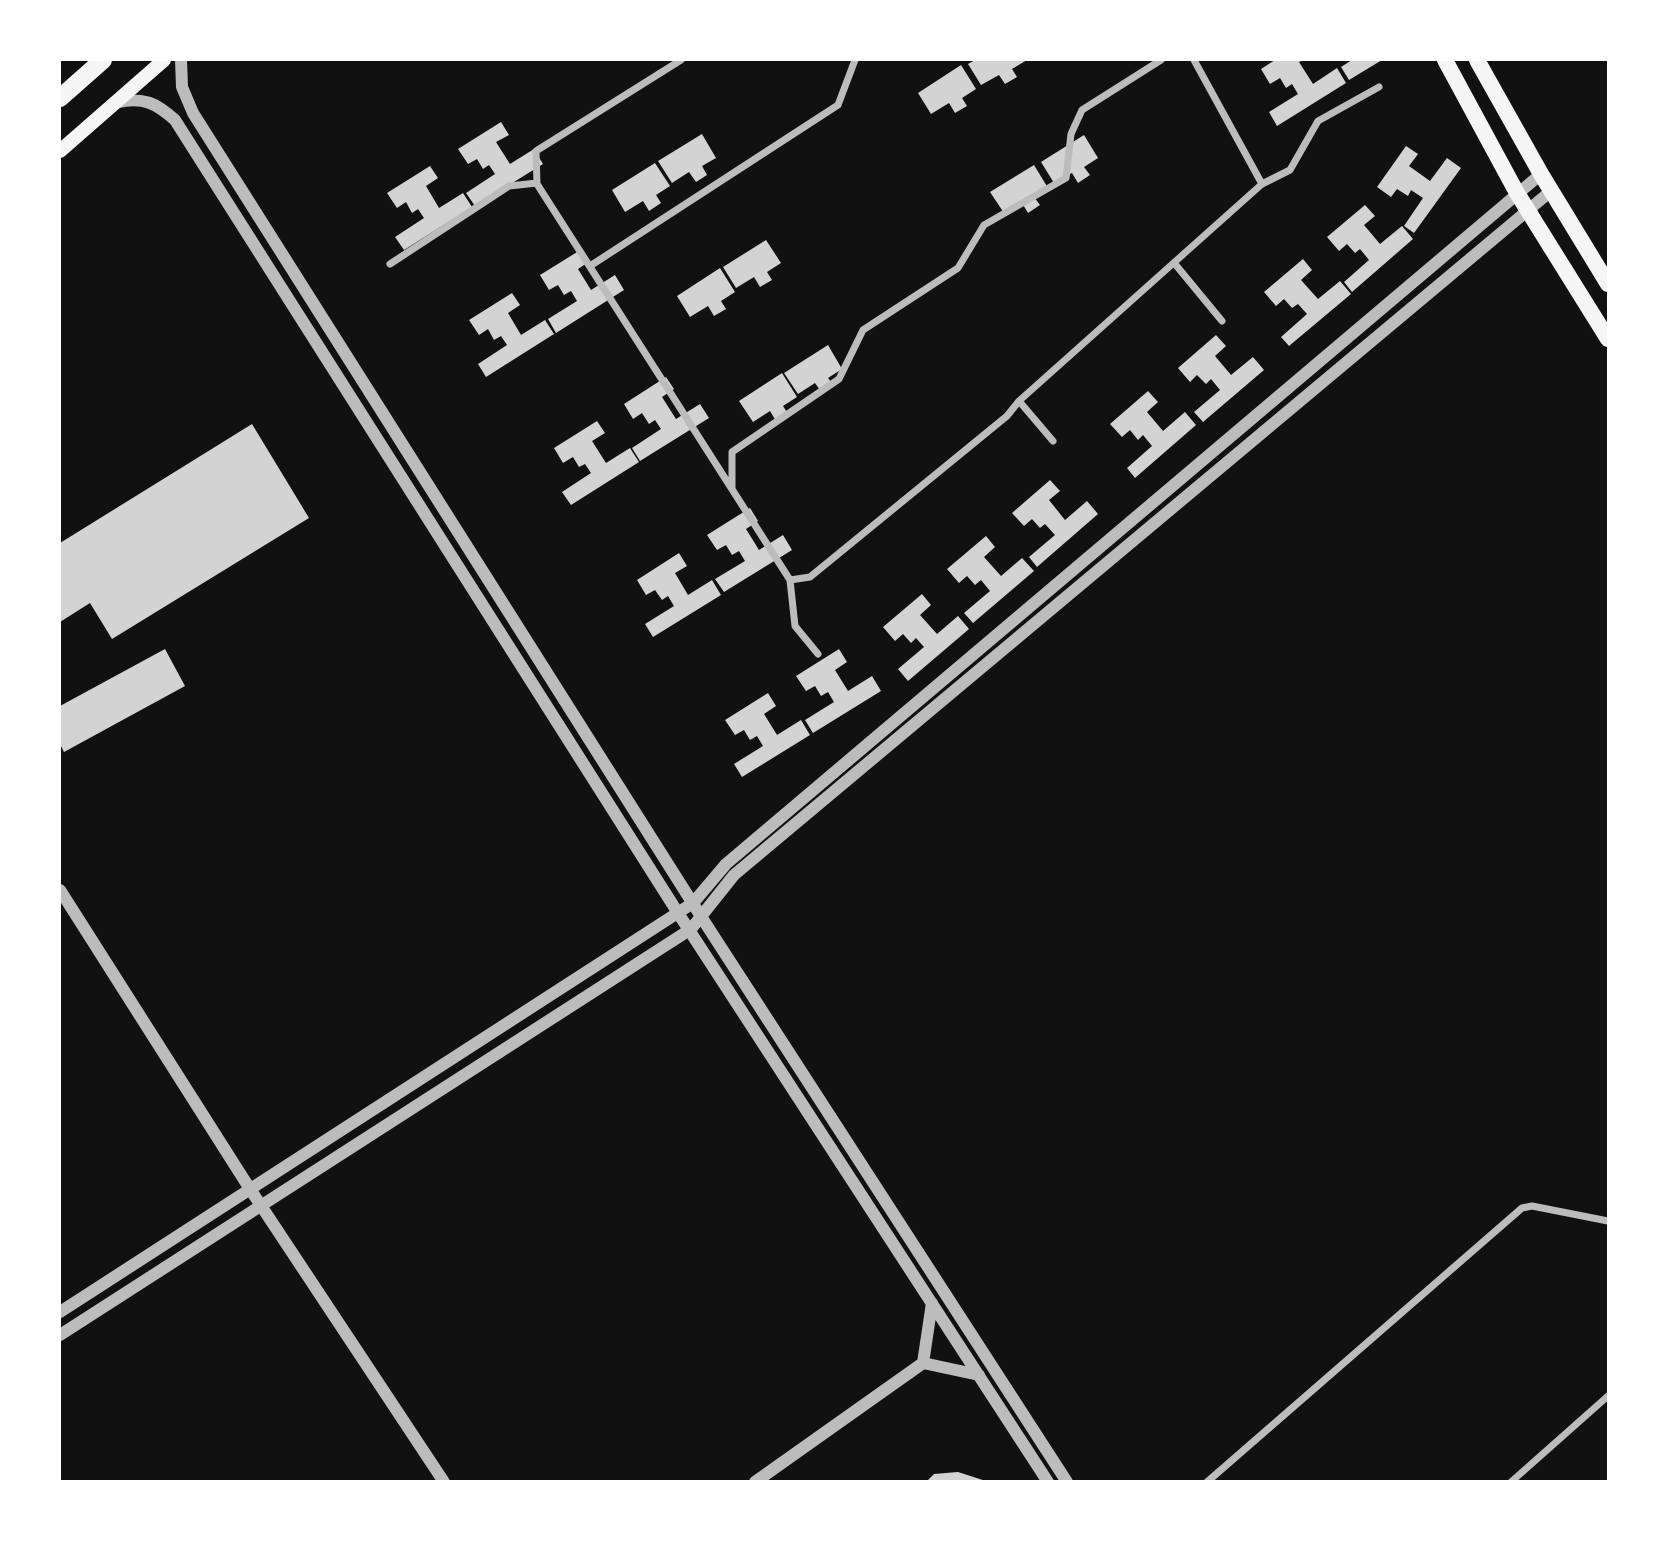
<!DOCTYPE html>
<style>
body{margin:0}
#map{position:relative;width:1668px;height:1541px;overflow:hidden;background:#111;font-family:"PT Sans",sans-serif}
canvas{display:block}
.frame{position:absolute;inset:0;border:61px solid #fff;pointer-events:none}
</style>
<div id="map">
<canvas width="1668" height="1541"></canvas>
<div class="frame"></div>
</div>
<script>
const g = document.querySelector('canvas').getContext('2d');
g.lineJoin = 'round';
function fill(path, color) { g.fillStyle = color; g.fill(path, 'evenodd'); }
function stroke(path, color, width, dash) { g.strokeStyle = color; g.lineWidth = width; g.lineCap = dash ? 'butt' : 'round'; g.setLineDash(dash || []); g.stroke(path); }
fill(new Path2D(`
 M975,60h52l-15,9 5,8 -12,7 -6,-9 -18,10 -13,-21z
 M1275,60h28l-4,2 14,22 24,-16 9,15 -69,43 -8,-14 29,-18 -6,-10 -6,4 -6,-10 -10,6 -9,-15z
 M1352,60h30l-33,20 -8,-13z
 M961,65l15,24 -14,9 5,8 -12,7 -6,-10 -18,11 -13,-21z
 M501,122l8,13 -13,7 14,22 24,-15 9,15 -68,42 -9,-13 29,-19 -6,-9 -6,4 -6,-10 -9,5 -10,-15z
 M702,134l14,24 -14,8 5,9 -11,7 -7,-10 -17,11 -14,-22z
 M1084,135l14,23 -14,9 6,8 -12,8 -6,-10 -18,10 -13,-21z
 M1406,146l12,8 -9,12 21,15 17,-23 14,10 -47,65 -10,-7 19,-28 -12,-8 -3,6 -11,-7 -6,8 -14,-10z
 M655,163l15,23 -14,9 5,8 -12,8 -6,-10 -18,11 -13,-22z
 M1034,165l14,23 -14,9 6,8 -12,8 -6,-10 -18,10 -14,-21z
 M430,166l8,12 -12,8 13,22 24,-15 9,14 -68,43 -9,-13 29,-19 -6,-9 -6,4 -6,-11 -9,6 -10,-15z
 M1365,205l10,11 -11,9 16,19 22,-18 11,13 -61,53 -8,-10 25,-22 -9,-11 -5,4 -8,-9 -8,7 -12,-14z
 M766,240l15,23 -14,9 5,8 -12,7 -6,-10 -18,11 -13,-21z
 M582,249l8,12 -12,8 13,21 24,-15 9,15 -68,43 -8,-14 29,-18 -6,-10 -7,4 -6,-10 -9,5 -9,-15z
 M1303,259l9,11 -11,10 17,19 22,-18 11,13 -62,52 -8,-9 26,-23 -9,-10 -6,4 -8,-9 -8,7 -12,-14z
 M720,268l15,24 -14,9 5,8 -12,7 -6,-10 -18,11 -13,-21z
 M512,293l8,12 -12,8 13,22 24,-15 9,14 -68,43 -8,-13 29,-19 -6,-9 -7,4 -6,-11 -9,6 -10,-15z
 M1216,335l10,11 -11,10 16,19 22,-18 11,13 -61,52 -9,-10 26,-22 -9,-11 -5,5 -9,-9 -7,7 -12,-14z
 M828,345l14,24 -14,9 6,8 -12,7 -7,-10 -17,11 -14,-21z
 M782,373l15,24 -14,9 5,8 -12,7 -6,-10 -17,11 -14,-21z
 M666,377l8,12 -12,8 14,22 24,-15 9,14 -69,43 -8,-13 29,-19 -6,-9 -6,4 -7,-11 -9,6 -9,-15z
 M1148,391l10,11 -11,10 16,19 22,-19 11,13 -61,53 -8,-10 25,-22 -9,-11 -5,5 -8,-10 -8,7 -12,-13z
 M597,421l8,12 -13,8 14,22 24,-15 9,14 -68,43 -9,-13 29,-19 -6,-9 -6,3 -6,-10 -10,6 -9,-15z
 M252,424l57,94 -197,121 -22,-36 -30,19v-79z
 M1050,480l10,11 -11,9 16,20 22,-19 11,13 -61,53 -8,-10 26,-22 -10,-11 -5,4 -8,-9 -8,7 -12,-13z
 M750,508l8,13 -12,8 13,21 24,-15 9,15 -68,42 -9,-13 30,-18 -6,-10 -7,4 -6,-10 -9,5 -10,-15z
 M986,536l9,11 -11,10 17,19 21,-18 12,13 -61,52 -9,-10 26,-22 -9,-11 -6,5 -8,-9 -8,7 -12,-14z
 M679,553l8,13 -12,7 13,22 24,-15 9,15 -68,42 -8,-13 29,-18 -6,-10 -6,4 -7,-10 -9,5 -9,-15z
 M922,594l9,11 -11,10 17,19 21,-18 11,13 -61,52 -10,-12 26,-22 -8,-9 -5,5 -8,-9 -8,7 -12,-14z
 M165,649l20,37 -121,66 -4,-8v-38z
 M839,649l8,13 -12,8 13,21 24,-15 9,15 -68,42 -8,-13 29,-18 -6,-10 -7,4 -6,-10 -9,5 -10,-15z
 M768,693l8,13 -12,8 13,21 24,-15 9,15 -68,42 -8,-13 29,-18 -6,-10 -7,4 -6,-10 -9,5 -10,-15z
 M958,1472l31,10h-63l8,-8z`), '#d3d3d3');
stroke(new Path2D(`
 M681,60l-145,91 1,33 253,396 20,-3 197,-161 12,-15 34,40
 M1194,60l68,124
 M390,264l119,-78 28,-3
 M1175,264l47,57
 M590,266l248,-161 17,-45
 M1019,401l243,-217 28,-14 28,-49 61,-34
 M732,489v-37l107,-73 24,-49 95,-62 26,-43 82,-47 5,-44 11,-24 79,-50
 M790,580l5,46 23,28
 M1207,1482l315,-274 10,-2 76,15
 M1511,1482l97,-86`), '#bcbcbc', 7);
stroke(new Path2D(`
 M181,60l1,27 11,26 509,805 365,564
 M118,102c26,-5 38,1 57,18l503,793 370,569
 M60,890l190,299 194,293
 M60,1312l633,-409 33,-39 815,-690
 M60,1335l631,-406 43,-54 817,-684
 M923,1363l56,12
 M755,1482l168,-119 9,-60`), '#bcbcbc', 12);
stroke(new Path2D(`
 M60,151l104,-91`), '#f5f5f5', 14);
stroke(new Path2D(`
 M1445,60l72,133 91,146
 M1477,60l64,114 67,110`), '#f5f5f5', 16);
stroke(new Path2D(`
 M60,98l43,-38`), '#f5f5f5', 18);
</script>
